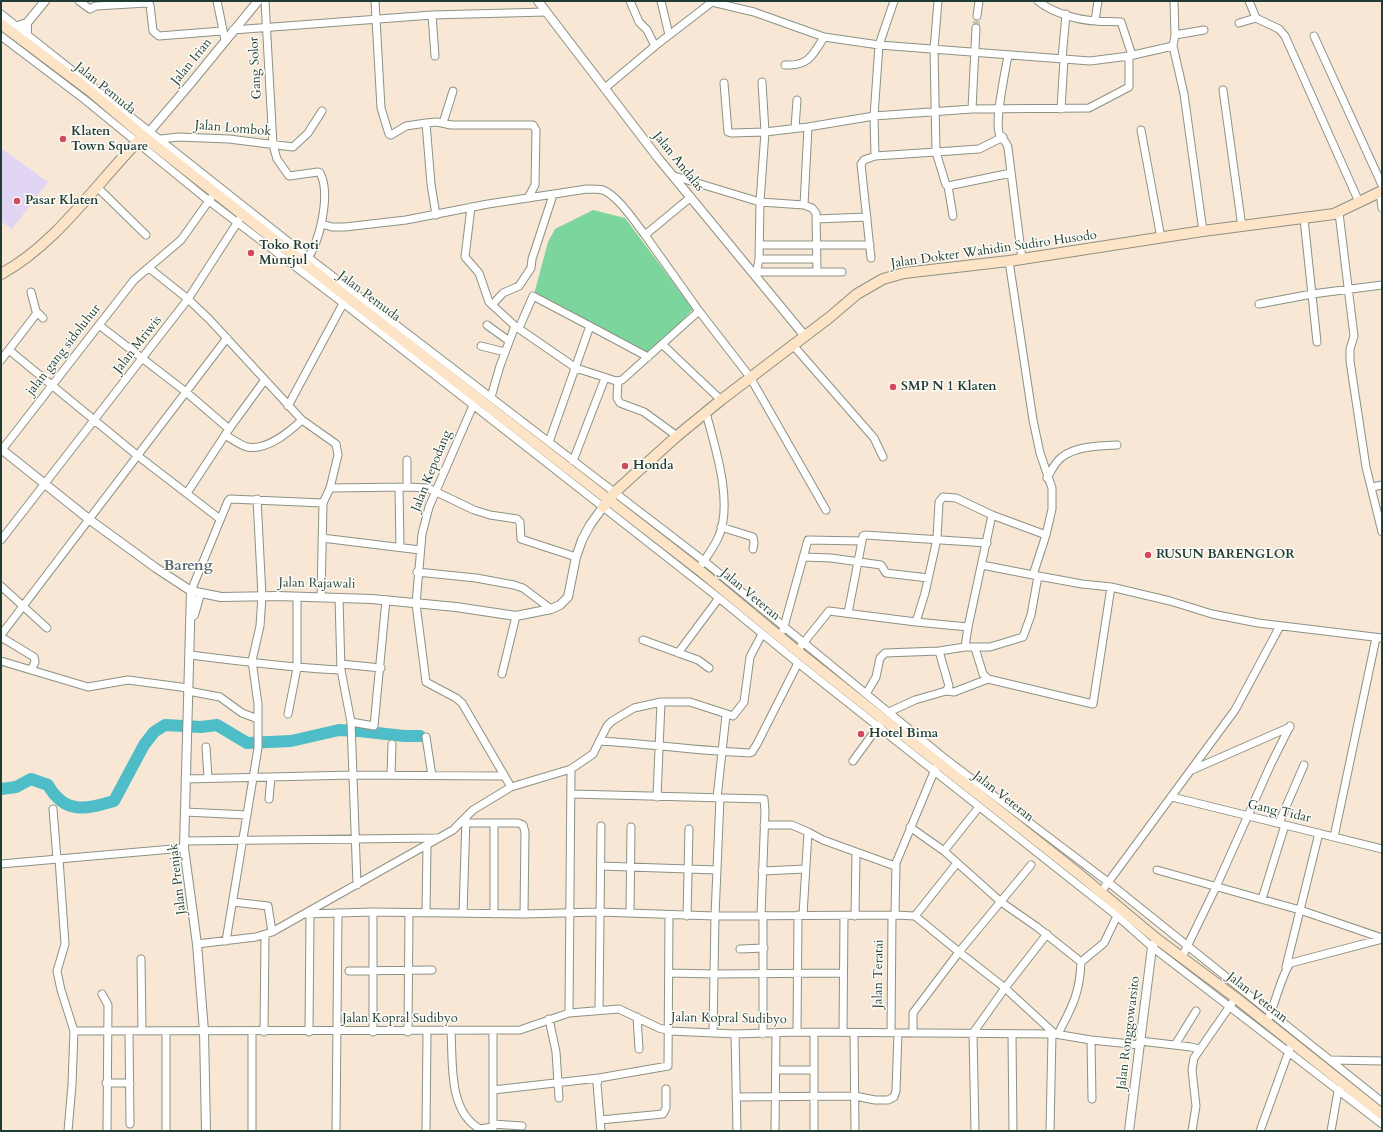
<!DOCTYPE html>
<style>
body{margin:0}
#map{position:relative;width:1383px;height:1132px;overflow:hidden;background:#f8e7d4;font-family:Cardo,serif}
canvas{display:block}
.frame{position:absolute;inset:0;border:2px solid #1f3d34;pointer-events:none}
</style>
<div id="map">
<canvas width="1383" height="1132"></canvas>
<div class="frame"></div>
</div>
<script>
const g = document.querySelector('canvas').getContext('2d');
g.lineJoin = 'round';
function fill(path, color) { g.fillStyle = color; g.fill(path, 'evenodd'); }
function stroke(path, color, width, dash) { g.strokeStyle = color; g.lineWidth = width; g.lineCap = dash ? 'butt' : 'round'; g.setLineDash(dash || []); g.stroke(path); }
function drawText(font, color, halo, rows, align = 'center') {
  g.font = font + ' Cardo,serif'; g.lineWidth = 3; g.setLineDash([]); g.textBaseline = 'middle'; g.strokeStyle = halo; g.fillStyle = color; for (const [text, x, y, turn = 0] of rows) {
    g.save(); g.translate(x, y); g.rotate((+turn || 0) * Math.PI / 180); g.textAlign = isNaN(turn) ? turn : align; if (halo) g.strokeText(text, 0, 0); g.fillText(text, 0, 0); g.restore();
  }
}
fill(new Path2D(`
 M1,148l47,34 -36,47 -11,-8z`), '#e2d4f3');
fill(new Path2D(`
 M593,210l32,8 68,91 -45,48 -115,-59 15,-56 7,-13z`), '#7bd59c');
stroke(new Path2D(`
 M1,789l15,-2 15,-8 17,6c17,30 38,24 66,16l30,-56 10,-13 11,-7 36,2 16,-2 30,18 44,-2 48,-11 20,1 45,5h16`), '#4fbdc7', 12);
stroke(new Path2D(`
 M976,28l1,-12`), '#cdc5b4', 7, [7, 3.5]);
const minor = new Path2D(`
 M79,1l11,8 6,-3 51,-3 3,2 3,26 6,5 63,-5
 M217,1l8,39
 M265,1l8,144 4,14 12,17 29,-4 2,1c11,20 0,71 -14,87
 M375,1l6,107 8,26 2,1 15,-9 20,-3 11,-1 14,3h82l3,5 -1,55 -7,13
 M630,1l9,21 8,8 8,16
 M661,1l8,34
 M894,1l-15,44 -5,71 1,40 61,-4 -2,-103 4,-48
 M1038,1c15,12 39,19 58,20 8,1 17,0 25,1l11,33
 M1249,1l7,17 23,11 6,7 74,166
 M1,14l308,244 395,303 239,196 165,125 274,220
 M432,15l3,41
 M977,16l2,-15
 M1095,21l3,-20
 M1239,23l17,-5
 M233,30l199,-15 114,-3
 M1175,35l29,-5
 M1,36l83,63 125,102 134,102 376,295 79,65 318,252 36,32 230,177
 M1314,36l68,149
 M1173,46l11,48 19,137
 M1008,55c-3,19 -13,62 -9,78 1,5 8,8 9,15l14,111
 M1062,59l4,-45
 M785,65c24,1 28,-10 39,-28
 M724,83l4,49 3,1 34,-1 -3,-50
 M605,88l50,-42 57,-44 42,10 70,25 55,8 211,16 39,-5 44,-10 2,-11 -1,-34
 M1223,90l19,137
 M972,109l4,-81
 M1061,109l3,-50
 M426,123l5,61 5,31
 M443,123l10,-32
 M795,128l2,-28
 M1141,130l20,108
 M1003,137l-24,12 -43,3 10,33 2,1 63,-13
 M161,139l17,-2 51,2 64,8 15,-14 14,-22
 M674,176l86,26 44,3 4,-78
 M948,186l5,30
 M97,187l49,48
 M1380,192l2,16
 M804,205l8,3 4,5 1,59
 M471,207l-6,50 14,16 10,29 26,24 61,42 40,13 6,-1 77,-69 -54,-76 46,-38
 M1339,213l15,123 -4,13v12l16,106 16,65
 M816,219l51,-2
 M1304,219l13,123
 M322,224l10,3h13l61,-7 82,-16 99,-15c5,0 11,0 16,1 15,6 32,32 42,45
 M760,245h110
 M871,258l-10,-94 3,-4 11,-4
 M759,259h58
 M1009,261l24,159 7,33 12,35v21l-6,26
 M149,268l39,31 21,20 93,101 34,24 2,11 -8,33 -7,15 -2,94
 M758,272h84
 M756,275l3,-16 1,-57 5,-70 43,-5 66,-11 98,-7 117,-1 40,-21v-31
 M31,292l5,19 7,7
 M1259,304l53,-10 70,-9
 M492,305l11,-12 16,-7 12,-18 1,-9 21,-64
 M699,311l51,66 76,133
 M99,325l87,67 43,37
 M487,325l22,16
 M519,328l14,-32 57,30
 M792,344l82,94 9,19
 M663,345l58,55
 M481,346l24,6
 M9,350l129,106 82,63
 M1,360l36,-47
 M618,381l-1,17 3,5 24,9 33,24
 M491,397l9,-31 15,-40
 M475,401l-46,106 -7,27 -6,70 10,78 30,16 6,5 49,84
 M288,406l57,-106
 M225,435c7,4 15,10 22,12 20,4 42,-15 55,-27
 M549,442l41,-116 58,31
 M1,451l133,-171 47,-40 30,-42
 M407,460v27
 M573,461l32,-83
 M1047,478c4,-7 8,-16 15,-21 14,-11 37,-11 55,-12
 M399,487l1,60
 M1372,487l10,-2
 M330,488l77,-1 21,1 46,22 16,5 27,4 3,3 1,17 55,18
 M187,493l42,-64 35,-48
 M721,527l32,10 1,6 -1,6
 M322,538l98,12
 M1,540l187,-241 51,-79
 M803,557l28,1 50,7 5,8 42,5
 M702,564c5,-8 12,-17 16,-26 16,-34 -3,-91 -12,-125
 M982,565l51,10
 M417,572l59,6 38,7 9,3 28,21
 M1,586l46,42
 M191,591l37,-90 2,-2 93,4
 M339,598l2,72 10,52 23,4 12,-126
 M848,613l14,-72
 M916,622l52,5
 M783,630l25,-90 54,1 1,-5 2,-1 122,8
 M1,635l226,-297
 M1,637l33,20 1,5 -4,8 57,17 40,-7 60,8
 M643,640l55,20 11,8
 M801,646l28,-35 87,11 9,-29 12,-54 2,-37 4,-5 13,1 36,17 54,20 -13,40 49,9 29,3 59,14 42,13 46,9 124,15
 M965,647l3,-20 24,-112
 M975,648l8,26 5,5 105,25 18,-117
 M678,653l41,-55
 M190,655c50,6 100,13 151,15
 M1,661l30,9
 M341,664l40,4
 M502,674l14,-58
 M188,691l32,6 22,16 16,6
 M946,691l8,1 34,-13
 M866,694l10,-17 4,-19 5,-5 54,-2 26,-4h25l33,-10 8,-22 7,-39
 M889,712l26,-12 31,-9 3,-5 -10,-35
 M288,714l9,-46v-71
 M351,722l6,163
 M426,737l6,39
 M600,741c50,3 99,10 149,12l3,-1 5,-8 41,-81
 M206,747l2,31
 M853,761l27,-37
 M571,769l22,-15 14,-28 5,-5 22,-13 27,-6h29l43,14 11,-14 6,-45 12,-23
 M1192,770l98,-43
 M391,775l1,-31
 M185,779l168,-4 150,1
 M572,794l192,5 1,12 -4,104
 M657,797l4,-95
 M1172,797c70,18 140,34 210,52
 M717,798l9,-83
 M269,799l2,-22
 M53,809l4,50
 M185,812l62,3
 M466,823h52l5,2 2,7 -1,82
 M1279,823l25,-58
 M764,825h28l16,7 -5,83
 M910,827l34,24 57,51 36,25 44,35c-1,31 -9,45 -23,72
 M808,832l15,8 72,26
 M1334,837l42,-199
 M184,841l254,-3
 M944,851l35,-44
 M59,859l6,85 -8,27 4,19 13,41
 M1,864l183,-16
 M601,866l116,4
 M1157,870l143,40 82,28
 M762,871l43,-2
 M1101,892l134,-182 45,-84
 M1262,899l23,-74
 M233,902l35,4 4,26
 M373,912v120
 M426,913l1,-68
 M463,913l3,-95
 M630,913l1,-86
 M305,914l68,-2 151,2 75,-2 116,4 180,-1 20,1 44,36 72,-87
 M494,914v-90
 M895,915l1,-52 40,-96
 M687,916l2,-87
 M855,916l1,-64
 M915,916l42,-53
 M226,941l32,-193v-44l-6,-43 8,-35 2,-30 -5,-97
 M197,944l59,-7 16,-5 181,-102 20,-20 38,-23 60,-18 -2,244
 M740,949l24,-1
 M1182,957l34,-70 55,-123 19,-38
 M141,959l1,72
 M1081,962l23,-19 15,-31
 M1286,967l33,-134
 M349,971l83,-1
 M669,973l45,1 1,-58 5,-118
 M102,994l6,11 -1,126
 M599,1010l2,-184
 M637,1017l2,32
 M1269,1017c5,-11 15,-49 22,-54l91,-24
 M549,1019l7,33 3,46
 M129,1031l1,93
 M166,1031v100
 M451,1031c2,32 -3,80 29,98l13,-2
 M493,1031v99
 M264,1032l1,-97
 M309,1032l1,-118
 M408,1032l1,-119
 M797,1032l1,-117
 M843,1032l1,-116
 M891,1032l1,-116
 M713,1033l1,-59 129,-1
 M854,1033l1,98
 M913,1033v-20l46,-61 46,36 50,46
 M735,1034l2,97
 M763,1034v-119
 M1012,1034l1,97
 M1091,1040l1,59
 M1140,1041l51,6 8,2
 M1175,1045l21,-34
 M1331,1060l51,1
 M776,1070h38
 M106,1083h24
 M493,1090l106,-12
 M736,1097l119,-1 20,4h13l6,-3 2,-6 2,-58
 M600,1120l63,-6 3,-6v-19
 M493,1124l29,2
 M68,1131l4,-46 2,-54 446,-1 49,-17 50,-4 40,19 11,3 65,3 62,-2 258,2 36,6 49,5
 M252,1131v-100
 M336,1131l2,-218
 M426,1131l1,-99
 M601,1131l-4,-47 2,-6 69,-12 1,-151
 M775,1131l1,-98
 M814,1131v-99
 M975,1131l-2,-98 32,-45 42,-54
 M1050,1131l2,-97
 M1192,1131l4,-25 -4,-36 2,-12 38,-55
 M1260,1131l30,-83
 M1331,1131l7,-40 2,-2`);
const tertiary = new Path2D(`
 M538,1l120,157 146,177
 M13,34l5,-8 9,-3 18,-22
 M22,41l5,-7v-11
 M143,136l7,-5 41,-48 67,-82
 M1,449l89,71 66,48 35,23 30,6 56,-1 95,3 84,8 60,9 35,-7 9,-4 8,-8 8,-40 6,-17 8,-15 13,-18
 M191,591l-7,257 13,96 7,87 2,100
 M194,615l6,-21
 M1129,1131l23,-184 5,-8`);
const secondary = new Path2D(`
 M1,24l89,67 53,45 204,161 351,272 99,82 282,223 78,65 79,59 146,116
 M1,274c57,-31 96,-92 142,-138
 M603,507l13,-16 61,-55 44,-36 109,-83 27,-23 26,-15 21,-6 105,-12 194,-30 131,-17 48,-23`);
stroke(minor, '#8c9284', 9);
stroke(tertiary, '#8c9284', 10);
stroke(secondary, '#8c9284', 12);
stroke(minor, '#fff', 7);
stroke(tertiary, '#fff', 8);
stroke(secondary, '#fee4c6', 10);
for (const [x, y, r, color] of [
 [63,139,4,"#d1495b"],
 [17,201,4,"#d1495b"],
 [251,253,4,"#d1495b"],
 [893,387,4,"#d1495b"],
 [625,466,4,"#d1495b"],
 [1148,555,4,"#d1495b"],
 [861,734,4,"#d1495b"]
]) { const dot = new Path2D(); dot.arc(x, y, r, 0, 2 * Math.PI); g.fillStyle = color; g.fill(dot); stroke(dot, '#fdfcf7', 1.5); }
drawText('13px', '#1f3d34', '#fdfcf7', [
 ["Jalan Irian",192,62,-51],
 ["Gang Solor",256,68,-93],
 ["Jalan Pemuda",105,89,39],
 ["Jalan Lombok",233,129,5],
 ["Jalan Andalas",678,162,51],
 ["Jalan Dokter Wahidin Sudiro Husodo",994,250,-8],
 ["Jalan Pemuda",369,297,37],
 ["Jalan Mriwis",138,345,-52],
 ["jalan gang sidoluhur",64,350,-52],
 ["Jalan Kepodang",432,471,-68],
 ["Jalan Rajawali",317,584,1],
 ["Jalan Veteran",750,595,40],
 ["Jalan Veteran",1003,797,38],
 ["Gang Tidar",1279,812,13],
 ["Jalan Prenjak",178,879,-97],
 ["Jalan Teratai",879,974,-89],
 ["Jalan Veteran",1257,998,38],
 ["Jalan Kopral Sudibyo",400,1019],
 ["Jalan Kopral Sudibyo",729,1019,1],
 ["Jalan Ronggowarsito",1129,1033,-83]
]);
drawText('bold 13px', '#1f3d34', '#fdfcf7', [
 ["Klaten",71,132],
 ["Town Square",71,147],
 ["Pasar Klaten",25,201],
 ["Toko Roti",259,246],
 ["Muntjul",259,261],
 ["SMP N 1 Klaten",901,387],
 ["Honda",633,466],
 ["RUSUN BARENGLOR",1156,555],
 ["Hotel Bima",869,734]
], 'left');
drawText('bold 15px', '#5e6775', '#fdfcf7', [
 ["Bareng",188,567]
]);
</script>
